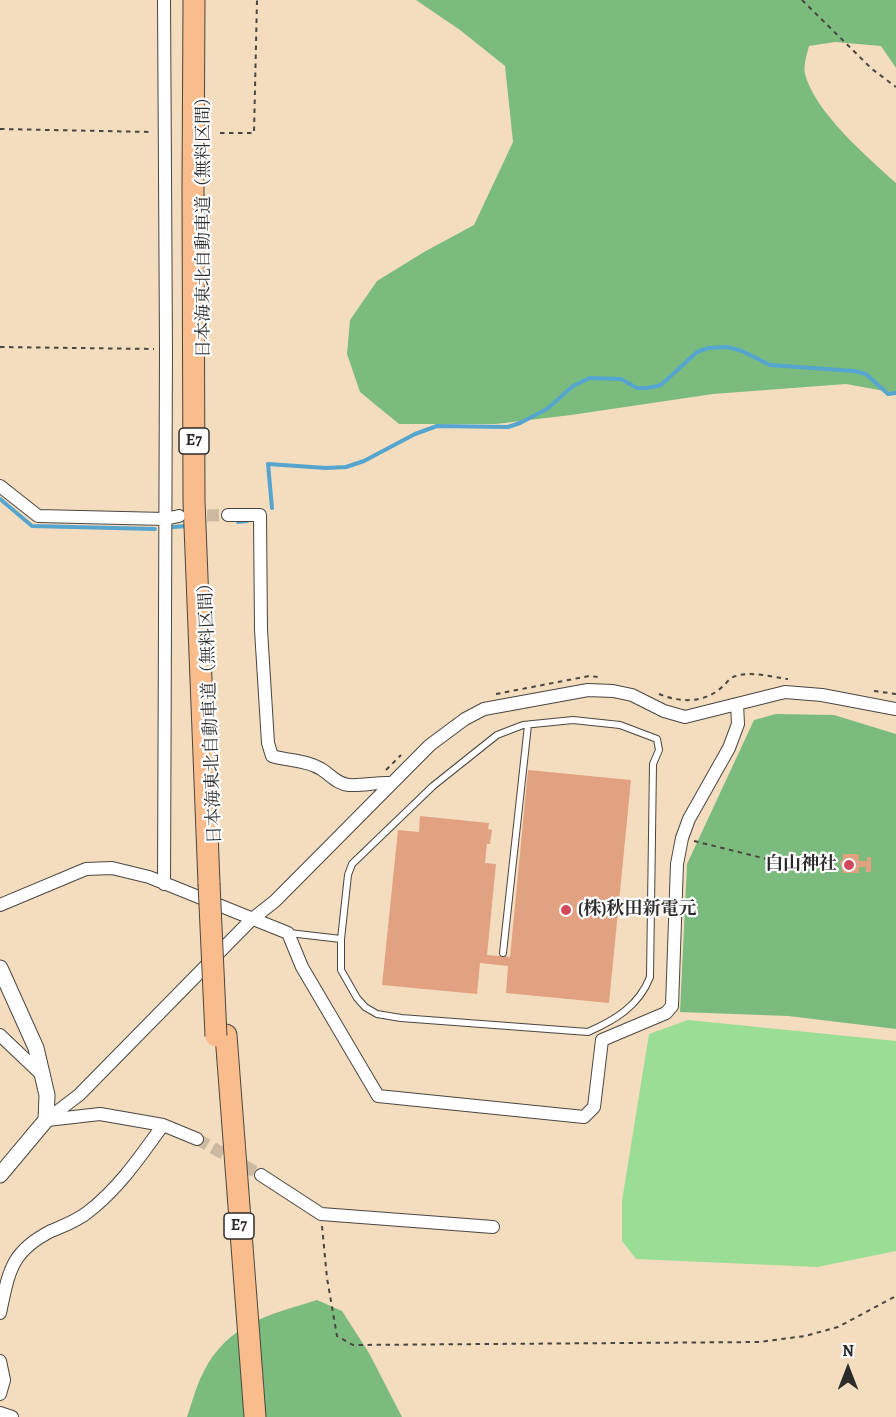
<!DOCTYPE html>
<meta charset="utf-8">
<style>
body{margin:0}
#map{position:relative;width:896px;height:1417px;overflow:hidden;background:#f4ddbf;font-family:Alegreya,serif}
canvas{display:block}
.north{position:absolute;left:818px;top:1339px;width:60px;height:60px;-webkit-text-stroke:4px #fff;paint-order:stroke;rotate:0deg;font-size:16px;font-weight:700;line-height:24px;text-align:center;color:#2b2b2b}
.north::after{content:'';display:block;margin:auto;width:21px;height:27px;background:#2b2b2b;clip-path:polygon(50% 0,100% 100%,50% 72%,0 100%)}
</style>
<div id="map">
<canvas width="896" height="1417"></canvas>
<div class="north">N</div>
</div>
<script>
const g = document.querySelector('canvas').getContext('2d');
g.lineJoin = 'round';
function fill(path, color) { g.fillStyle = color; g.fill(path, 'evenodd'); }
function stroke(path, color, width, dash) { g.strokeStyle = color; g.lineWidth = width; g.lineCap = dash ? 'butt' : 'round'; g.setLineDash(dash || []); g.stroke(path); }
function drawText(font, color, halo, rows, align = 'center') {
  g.font = font + ' Alegreya,"Noto Serif JP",serif'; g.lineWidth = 4.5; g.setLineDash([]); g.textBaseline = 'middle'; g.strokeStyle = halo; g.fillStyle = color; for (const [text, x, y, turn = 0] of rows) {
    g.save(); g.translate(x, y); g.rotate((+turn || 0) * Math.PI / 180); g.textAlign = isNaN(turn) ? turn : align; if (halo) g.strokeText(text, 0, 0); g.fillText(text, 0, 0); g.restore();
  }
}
fill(new Path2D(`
 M688,1020l208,21v210l-79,16 -181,-8 -14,-18v-40l27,-167z`), '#9add94');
fill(new Path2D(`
 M416,0h480v68l-15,-22 -46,-4 -26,4c-2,8 -6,20 -4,28 10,38 62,83 91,109v210l-50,-9 -133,10 -142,21 -75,9h-97l-39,-32 -13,-38 3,-34 27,-39 47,-29 50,-27 39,-83 -8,-76 -45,-36z
 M776,714l58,1 62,19v295l-108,-13 -108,-4 7,-148 67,-144z
 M317,1300l25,11 27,42 33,64h-215c5,-14 9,-31 16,-44 25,-50 66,-58 114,-73z`), '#7bbc7e');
stroke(new Path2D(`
 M0,499l32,27 123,3
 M272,508l-4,-44 58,4 20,-1 18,-6 51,-27 22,-8 71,1 12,-4 27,-14 26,-23 17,-8 31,1 16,9h11l13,-3 36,-33 11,-4 19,-1 15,4 28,14 84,6 12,3 22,20 8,-1
 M238,522l9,-1
 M173,527l14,-1`), '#55a5cf', 4);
fill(new Path2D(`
 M528,770l103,10 -22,223 -103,-10 2,-27 -28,-3 -3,31 -95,-9 16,-155 21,2 1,-16 69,7 -1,6 4,1 -2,14h-3l-2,19 11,1 -9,91 23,2z
 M843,854h16v7h8v-4h4v15h-5v-5h-7v6h-16l-3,-12 3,-1z`), '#e2a281');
stroke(new Path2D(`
 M189,516l39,-1
 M197,1139l64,36`), '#ccb9a1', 12, [12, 6]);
const service = new Path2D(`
 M289,933l52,6 7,-64 4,-11 81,-78 64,-51 26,-10 50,-5 47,5 37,14 2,11 -6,14 -3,213c-11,29 -35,43 -62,55l-187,-14 -24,-4 -12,-7 -8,-9 -16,-28v-31
 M503,953l25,-228`);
const minor = new Path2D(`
 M0,486l38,30 127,3 14,-3
 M228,515h32l1,115 7,113 4,13c16,5 35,4 49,13 10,6 16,15 28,16 14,1 28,-3 42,-2
 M164,884l2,-535 -2,-349
 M0,905l86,-36 26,-1 37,9 139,56 14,34 76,129 206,21 10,-10 8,-67 64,-27 6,-7 5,-142 5,-26 7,-19 40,-71 9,-24 -1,-20
 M0,1035l42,40
 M46,1120l33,-25 172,-175 24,-19 155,-156 35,-26 19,-10 104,-19 25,1 19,4 32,16 21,6 100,-25 37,3 74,14
 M47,1120l53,-6 63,11 34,14
 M261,1175l60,39 172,13
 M0,1313c9,-41 10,-61 51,-82 12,-5 26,-10 37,-19 31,-24 52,-55 75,-87
 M0,1361l4,19 -4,14
 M0,1413l12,4`);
const tertiary = new Path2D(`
 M0,968l36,80 11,47 -1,25 -46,55`);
const motorway = new Path2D(`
 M194,0l-1,190 1,311 15,382
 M226,1035l29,382`);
stroke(service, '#494641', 8);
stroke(minor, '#494641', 14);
stroke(tertiary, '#494641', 17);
stroke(motorway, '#494641', 23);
stroke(new Path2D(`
 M802,0l70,69 24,18
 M0,129l153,3
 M220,133h34l3,-133
 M0,347l154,2
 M874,691l22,3
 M496,694l93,-18 10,1
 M659,694c22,9 44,9 62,-6 5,-4 9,-11 15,-12 16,-5 35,1 52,3
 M386,770l15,-15
 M694,841l97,24 30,-1
 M322,1226l5,52 10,58 16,9 406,-3 46,-6 33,-9 58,-31`), '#494641', 2, [4.5, 4.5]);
stroke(service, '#fff', 6);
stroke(minor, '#fff', 12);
stroke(tertiary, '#fff', 15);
stroke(motorway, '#f9bc8a', 21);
const motorwayBridge = new Path2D(`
 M209,883l7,153`);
stroke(motorwayBridge, '#494641', 23, []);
stroke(motorwayBridge, '#f9bc8a', 21);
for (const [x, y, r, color] of [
 [849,865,6,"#d1495b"],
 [566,910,6,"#d1495b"]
]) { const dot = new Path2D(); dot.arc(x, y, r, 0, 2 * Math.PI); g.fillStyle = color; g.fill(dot); stroke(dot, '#fff', 2); }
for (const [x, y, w] of [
 [194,441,30],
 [239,1226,30]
]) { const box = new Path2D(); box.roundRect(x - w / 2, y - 13, w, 26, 4.5); g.fillStyle = '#fff'; g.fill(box); stroke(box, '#2b2b2b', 1.5); }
drawText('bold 16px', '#2b2b2b', null, [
 ["E7",194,441],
 ["E7",239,1226]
]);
drawText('18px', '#2b2b2b', '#fff', [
 ["日本海東北自動車道（無料区間）",205,223,-90],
 ["日本海東北自動車道（無料区間）",211,709,-92]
]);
drawText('bold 18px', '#2b2b2b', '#fff', [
 ["白山神社",837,865],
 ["(株)秋田新電元",578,910,"left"]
], 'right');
</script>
